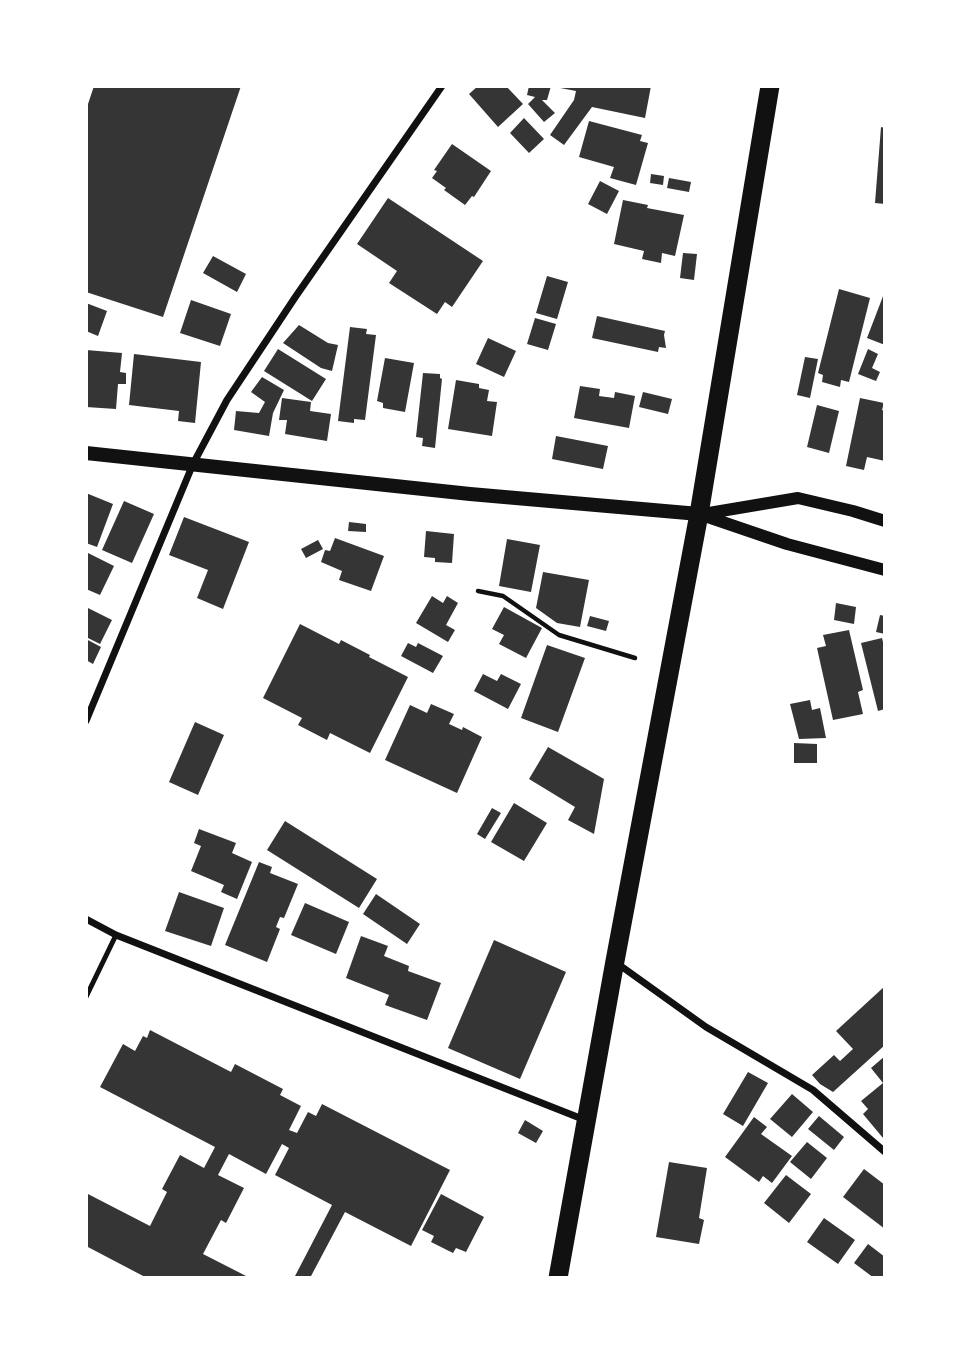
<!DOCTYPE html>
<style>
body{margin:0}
#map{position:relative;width:971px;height:1364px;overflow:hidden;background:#fff;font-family:Poppins,sans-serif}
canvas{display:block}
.frame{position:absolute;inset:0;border:88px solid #fff;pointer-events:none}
</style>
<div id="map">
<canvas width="971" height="1364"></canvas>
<div class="frame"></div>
</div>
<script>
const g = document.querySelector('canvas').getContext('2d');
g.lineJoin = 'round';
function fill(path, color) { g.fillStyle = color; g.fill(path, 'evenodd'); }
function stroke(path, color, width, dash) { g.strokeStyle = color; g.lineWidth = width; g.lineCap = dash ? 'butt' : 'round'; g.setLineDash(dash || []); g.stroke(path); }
fill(new Path2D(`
 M94,86h147l-78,231 -77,-25v-182z
 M478,86h28l17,18 -25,23 -29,-33z
 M529,86h22l-4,14h-5l13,13 -11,9 -16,-18 7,-7 -8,-2z
 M556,86h95l-6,32 -53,-11 -28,38 -14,-10 24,-35 2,-9 -21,-4z
 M524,118l20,21 -15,14 -19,-20z
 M589,121l53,14 -2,6 8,2 -12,42 -26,-7 4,-11 -35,-10z
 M881,127l4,1v76l-10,-1z
 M452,144l39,27 -17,26 -2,-1 -7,9 -21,-15 2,-2 -14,-10 5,-7 -3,-1z
 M651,174l13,2 -1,9 -13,-2z
 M669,178l22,4 -2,10 -22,-4z
 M600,181l19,10 -12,23 -19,-10z
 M388,198l95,63 -31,46 -7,-5 -8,12 -48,-31 8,-12 -40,-27z
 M623,200l25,5 -1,3 37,7 -9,41 -13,-3 -1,10 -19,-4 2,-8 -30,-7z
 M683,253l14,1 -3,26 -14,-2z
 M213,256l33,18 -9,18 -34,-19z
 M547,276l21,6 -11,37 -21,-6z
 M839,289l31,9 -21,84 -8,-2 -1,7 -18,-5 1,-7 -5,-2z
 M885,291v54l-18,-7z
 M191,300l40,14 -11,32 -40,-13z
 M86,303l21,8 -9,25 -12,-5z
 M597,316l68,15 -1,4 2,13 -7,-1 -1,5 -66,-14z
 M535,318l21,6 -8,26 -21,-6z
 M299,325l29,18 10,2 -6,26 -11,-3 -38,-25z
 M350,327l17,2 -1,5 10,1 -11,85 -11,-1v4l-16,-2z
 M488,338l28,13 -12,26 -28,-13z
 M278,349l48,30 -14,22 -48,-30z
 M868,349l10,5 -6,14 8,4 -4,9 -18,-7z
 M86,350l36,3 -2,19 6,1v11h-8l-2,25 -30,-2z
 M134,354l67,8 -6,61 -17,-2 1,-10 -50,-6z
 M805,357l13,2 -8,39 -13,-3z
 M385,358l29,5 -9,49 -22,-4v-5l-6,-2z
 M423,373l17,1v4l2,1 -7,69 -13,-2 1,-8 -7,-1z
 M262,377l22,13 -11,23 -4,23 -35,-6 2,-19 23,2 6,-11 -14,-10z
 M456,380l23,4v4l10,2 -2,11 10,1 -5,34 -44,-7z
 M580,386l20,3 -1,7 15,2 1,-6 20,4 -6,32 -55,-10z
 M643,392l29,7 -4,15 -29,-7z
 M282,398l29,4 -1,9 21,3 -4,27 -42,-7 2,-14h-8z
 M860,398l24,5 -2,7 3,1v50l-18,-4 -3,13 -18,-4z
 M817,405l22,6 -10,42 -22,-6z
 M556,436l52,10 -5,23 -51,-10z
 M86,493l27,11 -16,43 -11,-4z
 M124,501l30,13 -22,49 -30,-13z
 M184,517l65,25 -26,67 -26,-11 11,-28 -39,-15z
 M349,522l17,2v8l-18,-1z
 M426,531l28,3 -2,29 -17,-1v-4l-11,-1z
 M335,538l49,18 -13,35 -32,-11 3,-9 -21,-9 4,-12 5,1z
 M507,539l33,6 -9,47 -32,-6z
 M318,540l5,9 -17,9 -5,-9z
 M86,552l28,14 -14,29 -14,-6z
 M543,572l46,8 -9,47 -23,-4 -21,-15z
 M432,596l11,7 4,-7 11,7 -12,22 9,5 -7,12 -32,-19z
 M836,603l20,4 -2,17 -20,-4z
 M86,607l26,13 -12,24 -14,-7z
 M504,607l38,21 -16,30 -27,-14 5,-9 -12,-6z
 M880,615l5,1v18l-9,-2z
 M590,616l19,5 -3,10 -19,-5z
 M300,624l39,20 2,-4 29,15 -1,2 39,20 -38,76 -40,-20 -3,7 -29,-15 4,-7 -39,-20z
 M849,630l14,60 -5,2 5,22 -30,6 -16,-72 9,-2 -3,-11z
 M882,638l3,12v59l-7,2 -17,-68z
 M86,639l15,8 -8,17 -7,-4z
 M408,643l8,4 2,-4 25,13 -10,17 -32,-17z
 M547,645l38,13 -27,74 -37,-14z
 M483,674l14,7 4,-7 20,10 -13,25 -34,-18z
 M810,700l2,10 8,-2 6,30 -27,1 -9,-35z
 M431,704l23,10 -5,10 13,6 1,-3 19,10 -25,56 -72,-33 25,-55 17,8z
 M195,722l29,13 -26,60 -29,-13z
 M794,743l23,1v19h-23z
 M548,747l56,32 -10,55 -26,-14 7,-13 -46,-28z
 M514,803l33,20 -23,38 -33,-19z
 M492,808l9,5 -16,26 -8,-5z
 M285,821l92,58 -18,29 -92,-58z
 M199,829l37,14 -4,10 20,9 -15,37 -16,-7 3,-7 -33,-14 10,-25 -7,-3z
 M259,862l13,5 -2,6 28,11 -14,34 -4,-1 -4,10 4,2 -13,33 -42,-17z
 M179,892l45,16 -13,38 -46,-15z
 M376,894l44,30 -13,20 -44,-30z
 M305,903l44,19 -13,32 -45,-19z
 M361,936l27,10 -4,10 25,10 -1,5 33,12 -14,37 -42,-15 4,-10 -43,-17z
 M494,940l72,32 -46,107 -72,-31z
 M885,986v59l-52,47 -13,-8 -8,-9 22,-20 6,6 13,-12 -17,-18z
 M150,1030l81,42 4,-8 48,25 -3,6 21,11 -12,24 8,3 11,-21 8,4 6,-12 128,66 -39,76 -66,-34 -35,66h-16l38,-73 -57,-30 14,-27 -7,-4 -16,30 -37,-20 -11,21 26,13 -18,35 -5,-3 -18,34 47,24h-103l-61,-32v-53l64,33 17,-34 -5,-3 18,-34 24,13 11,-21 -115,-60 23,-43 12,7 8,-15 4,2z
 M885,1056v81l-2,1 -20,-24 5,-5 -7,-8 22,-18 -12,-15z
 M748,1072l20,11 -25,43 -20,-12z
 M792,1094l21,18 -21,25 -22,-18z
 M819,1116l25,21 -10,13 -26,-21z
 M754,1117l13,10 -6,7 31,22 -20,27 -9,-7 -4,6 -34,-25z
 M525,1120l18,11 -7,12 -18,-10z
 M807,1142l20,16 -16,21 -21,-17z
 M669,1162l38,6 -8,50 5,2 -5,24 -43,-7z
 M864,1169l21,16v44l-42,-32z
 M786,1175l25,19 -22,29 -25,-20z
 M441,1194l43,23 -18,35 -10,-4 -3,5 -22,-11 3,-6 -12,-6z
 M824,1218l31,22 -17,24 -31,-22z
 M868,1244l17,13v21h-11l-20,-15z`), '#353535');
stroke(new Path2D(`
 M478,591l25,5 56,39 76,23`), '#111', 4.5);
stroke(new Path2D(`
 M86,997l30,-62`), '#111', 5);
stroke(new Path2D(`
 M86,721l107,-257 34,-64 69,-104 146,-210
 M86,919l30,16 469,185
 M618,964l88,63 107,63 72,62`), '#111', 7);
stroke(new Path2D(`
 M699,514l88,30 98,26
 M703,514l95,-16 55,13 32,10`), '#111', 12);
stroke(new Path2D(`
 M86,453l384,41 229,20`), '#111', 14);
stroke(new Path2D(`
 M558,1278l57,-317 84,-447 71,-428`), '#111', 19);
</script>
